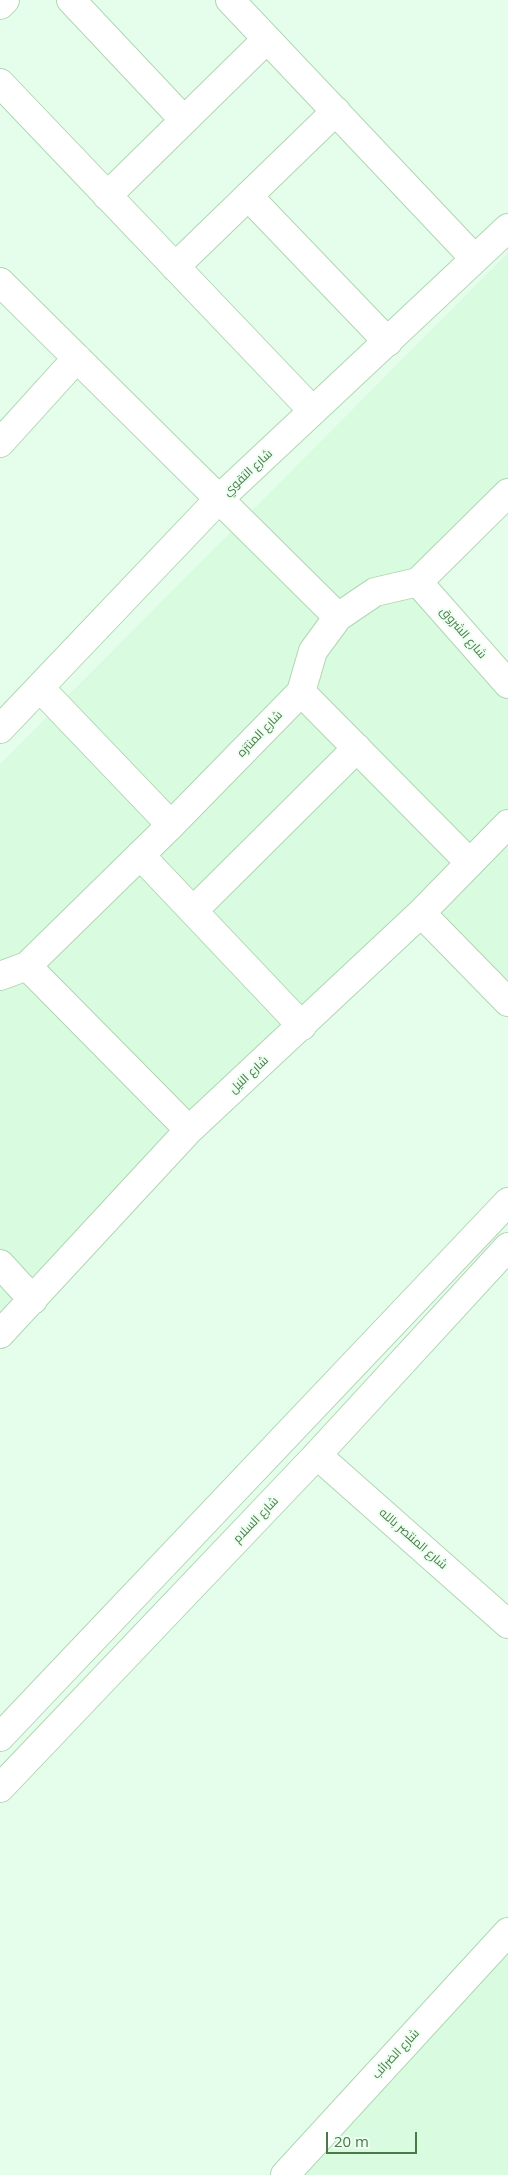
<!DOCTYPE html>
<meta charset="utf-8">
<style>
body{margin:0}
#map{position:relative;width:508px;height:2175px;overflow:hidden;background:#e5feeb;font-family:"Open Sans",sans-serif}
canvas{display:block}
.scale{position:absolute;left:326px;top:2132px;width:91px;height:22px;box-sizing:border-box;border:2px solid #4a7948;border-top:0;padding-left:6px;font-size:15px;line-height:18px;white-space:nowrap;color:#4a7948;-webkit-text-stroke:4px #edfff1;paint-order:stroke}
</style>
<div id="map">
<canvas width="508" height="2175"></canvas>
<div class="scale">20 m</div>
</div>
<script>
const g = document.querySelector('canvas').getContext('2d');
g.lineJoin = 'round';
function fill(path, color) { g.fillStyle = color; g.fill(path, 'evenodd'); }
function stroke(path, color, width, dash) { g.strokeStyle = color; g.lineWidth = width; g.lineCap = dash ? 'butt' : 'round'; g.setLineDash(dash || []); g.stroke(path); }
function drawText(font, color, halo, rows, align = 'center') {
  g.font = font + ' "Open Sans",Cairo,sans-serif'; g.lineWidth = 4; g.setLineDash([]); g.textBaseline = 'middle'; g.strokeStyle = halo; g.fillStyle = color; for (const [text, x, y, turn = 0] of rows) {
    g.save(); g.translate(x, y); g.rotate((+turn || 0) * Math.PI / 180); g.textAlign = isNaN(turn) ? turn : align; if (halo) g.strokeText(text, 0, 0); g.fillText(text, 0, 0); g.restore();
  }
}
fill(new Path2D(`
 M508,253v256l-70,70 -3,32 73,79v299l-64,-63 -35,2 -409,404v-568z
 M508,1943v232h-214z`), '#d9fbdf');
const minor = new Path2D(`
 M71,0l113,120
 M230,0l244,258
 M0,5l5,-5
 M0,83l313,328
 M107,196l160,-157
 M248,196l140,146
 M175,267l161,-156
 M0,282l338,335
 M0,443l77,-85
 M418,582l90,102
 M40,688l131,137
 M301,692l169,171
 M0,729l219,-230 289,-271
 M140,855l162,171
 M193,911l164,-163
 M421,913l87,89
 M27,966l162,164
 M0,976l27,-10 144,-141 130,-133 12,-41 25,-34 37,-25 43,-10 90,-89
 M0,1264l33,36
 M0,1334l189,-204 232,-217 87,-89
 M317,1455l191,169
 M285,2175l223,-243`);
const tertiary = new Path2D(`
 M0,1737l508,-535
 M0,1788l317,-333 191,-208`);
stroke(minor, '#b0d6b2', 30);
stroke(tertiary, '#b0d6b2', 30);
stroke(minor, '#fff', 28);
stroke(tertiary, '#fff', 28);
drawText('12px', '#4a7948', '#edfff1', [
 ["شارع التقوي",248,473,-43],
 ["شارع الشروق",463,633,49],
 ["شارع المنتزه",260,734,-46],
 ["شارع النيل",249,1075,-43],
 ["شارع السلام",256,1520,-46],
 ["شارع المنتصر بالله",413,1539,41],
 ["شارع الضرائب",396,2054,-47]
]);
</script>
